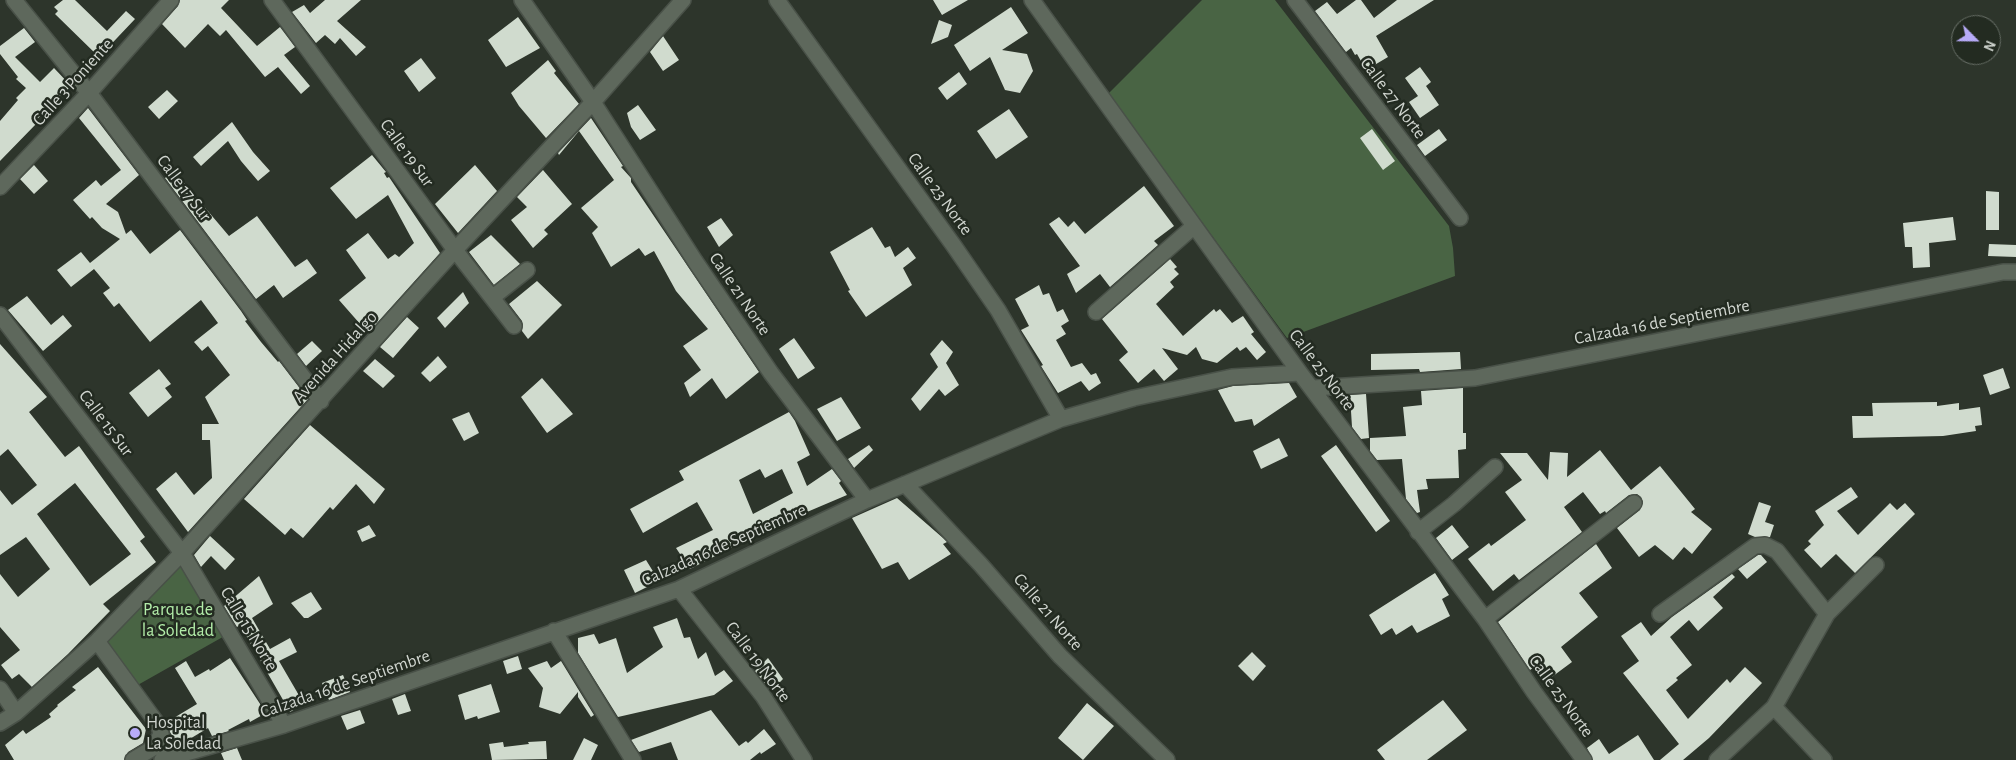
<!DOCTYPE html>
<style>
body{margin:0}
#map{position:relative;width:2016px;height:760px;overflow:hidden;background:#2d352b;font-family:"Alegreya Sans",sans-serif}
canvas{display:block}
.north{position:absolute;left:1951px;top:15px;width:50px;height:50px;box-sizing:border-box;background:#232b21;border:1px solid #686f67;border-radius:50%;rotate:113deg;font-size:14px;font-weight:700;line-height:20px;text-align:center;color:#d0d5cf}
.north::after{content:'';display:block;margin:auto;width:18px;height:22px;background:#b7abf8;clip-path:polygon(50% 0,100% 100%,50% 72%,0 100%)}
</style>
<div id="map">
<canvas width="2016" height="760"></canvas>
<div class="north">N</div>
</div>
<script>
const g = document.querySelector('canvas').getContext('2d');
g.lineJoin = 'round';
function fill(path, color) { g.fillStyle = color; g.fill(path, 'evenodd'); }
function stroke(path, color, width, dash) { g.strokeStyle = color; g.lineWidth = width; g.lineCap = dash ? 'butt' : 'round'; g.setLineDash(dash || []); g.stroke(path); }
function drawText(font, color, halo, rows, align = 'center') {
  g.font = font + ' "Alegreya Sans",sans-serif'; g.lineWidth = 5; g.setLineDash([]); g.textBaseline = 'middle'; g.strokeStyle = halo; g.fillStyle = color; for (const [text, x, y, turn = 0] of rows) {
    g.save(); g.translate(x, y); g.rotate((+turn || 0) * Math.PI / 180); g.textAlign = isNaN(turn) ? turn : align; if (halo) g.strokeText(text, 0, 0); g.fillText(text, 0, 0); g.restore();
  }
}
fill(new Path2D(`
 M1202,0h73l174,226 4,22 2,28 -168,62 -179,-244z
 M184,563l44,71 -92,52 -29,-44z`), '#496444');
fill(new Path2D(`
 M63,0h12l32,31 19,-20 9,8 -36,38 -44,-43 3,-3 -4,-4z
 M180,0h49l-8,8 36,38 23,-19 15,20 -11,8 26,31 -9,8 -23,-27 -13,10 -39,-47 -6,6 -12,-12 -23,24 -23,-24 16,-18z
 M325,0h36l-24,21 29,26 -10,9 -16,-18 -5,6 -10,-9 -9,8 -24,-31 12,-7 6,8z
 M933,0h35l-26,15z
 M1356,0h5l13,18 23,-18h37l-58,36 12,21 -22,13 -9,-16 -2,1 -4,-7 -5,4 -31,-41 12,-9 10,12z
 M1011,7l17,26 -26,17 25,4 6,17 -13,22 -15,-3 -15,-33 -20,14 -16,-26z
 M518,17l22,31 -34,19 -18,-27z
 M939,20l13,5 -4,12 -17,7z
 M24,28l11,14 -20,15 25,25 14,-14 17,18 -37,36 2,2 -36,37v-40l18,-21 -2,-2 10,-10 -10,-9 2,-2 -18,-23v-8z
 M663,36l16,24 -16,11 -13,-19z
 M421,58l15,20 -17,14 -15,-21z
 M548,60l8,11 -2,2 25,31 -33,34 -27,-32 -8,-13z
 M1420,67l11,15 -5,4 13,19 -19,13 -11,-16 9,-6 -13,-18z
 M959,72l8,12 -20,16 -9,-12z
 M167,90l11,11 -19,18 -11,-12z
 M638,105l18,25 -16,10 -9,-13 -4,-14z
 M88,108l51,67 -33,29 12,8 8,22 5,-4 19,24 30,-24 61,81 6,9 -2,1 16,21 17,20 1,-1 29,38 -120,133 -32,-43 20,-17 18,23 18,-17 -2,-38h-8v-16h17l-14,-27 25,-22 -22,-29 -6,5 -8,-9 24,-19 -17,-23 -51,42 -31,-39 -5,4 -11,-14 7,-5 -16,-19 -23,18 -14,-17 24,-18 9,11 30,-24 -18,-11 -10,-11 -2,2 -17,-19 23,-20 5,6 20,-16 -42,-52z
 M1009,109l19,28 -32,22 -19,-28z
 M591,118l32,48 -2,1 10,11v4l128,190 -33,27 -14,-21 -22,19 -6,-14 17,-13 -18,-24 25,-17 -32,-38 -22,-40 -9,5 -6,-8 -28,19 -19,-34 6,-6 -17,-19 33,-28 -35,-49 -20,24 -1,-2z
 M232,122l21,30 17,19 -12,10 -17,-20 -13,-20 -27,25 -8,-9z
 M1372,129l23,32 -12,9 -23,-32z
 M1439,129l8,11 -22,16 -8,-11z
 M372,155l14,17 -2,1 3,5 2,-1 51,76 -72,80 -29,-33 27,-22 -20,-28 22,-17 20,26 7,-5 4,3 15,-14 -26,-48 -32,24 -26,-31z
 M34,165l14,16 -14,13 -14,-15z
 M475,165l22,26 -39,42 -23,-29z
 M543,170l29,34 -28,26 4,4 -15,14 -22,-28 16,-13 -10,-10z
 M174,171l55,65 28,-20 38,51 12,-8 10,14 -34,25 -9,-13 -18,14 -91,-121z
 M1144,186l30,40 -20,15 4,4 -48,42 -10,-13 -24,19 -9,-19 13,-8 -31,-42 10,-7 9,10 6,-6 11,13z
 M1986,191l13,1v38h-13z
 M1953,217l3,23 -27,3 1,24 -17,1 -1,-21h-7l-2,-24z
 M721,218l12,17 -14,12 -12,-20z
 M872,227l13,21 5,-2 5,11 13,-10 8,11 -13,10 9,17 -46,32 -18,-26 2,-1 -20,-38z
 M491,235l29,29 -26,21 -25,-33z
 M1989,244l27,1v12l-28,-1z
 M1170,259l7,8 -3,2 5,5 -9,8 4,5 -18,17 27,32 31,-27 2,3 4,-3 12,14 11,-7 11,16 -3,2 15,18 -9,8 -11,-13 -6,4 -3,-4 -20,16 -15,-4 -6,-12 -9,8 -25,-7 16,21 -14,12 -10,-12 -16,14 -19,-23 9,-8 -26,-33z
 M537,281l25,24 -34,34 -6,-8 1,-6 -1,-4 -13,-17z
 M1039,285l4,10 6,-2 8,19 6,-3 6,12 -8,5 5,8 -10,6 15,27 11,-4 9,12 5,-2 5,10 -12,8 -8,-10 -23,12 -17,-27 2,-1 -22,-35 8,-4 -14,-27z
 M463,292l6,11 -24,25 -8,-10z
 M27,296l24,29 12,-10 9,11 -29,25 -35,-41z
 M407,317l12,11 -26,30 -13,-11z
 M794,338l21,30 -17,11 -19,-30z
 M942,340l11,12 -7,11 13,22 -14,11 -6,-7 -19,22 -9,-12 27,-32 -8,-13z
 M312,341l10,10 -16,15 -9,-12z
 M0,344l47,53 -18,15 36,45 14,-11 66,91 -5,4 16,21 -53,42 7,7 -42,43 -36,33 -13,-13 -7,5 -11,-14 19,-15 -20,-23v-53l18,23 32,-28 -24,-32 -26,18v-65l12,15 25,-20 -29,-36 -8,7zM75,483l56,71 -41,32 -53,-72z
 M1460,352l1,17 -41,3 -1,-3 -48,1v-16z
 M438,356l9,11 -17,15 -9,-9z
 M375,359l20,17 -12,12 -20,-17z
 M2003,368l7,20 -20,7 -7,-20z
 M159,369l12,15 -6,4 7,9 -24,20 -19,-24z
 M542,378l31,36 -26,19 -26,-36z
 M1289,383l8,14 -43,29 -2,-7 -17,3 -17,-32 15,-4z
 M1463,388v45h3v16l-8,1 1,28 -33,1 2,10 -11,1 3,22 -3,1 -11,-14 -4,-40 -25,1 -7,-9v-13l36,-2 -3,-29 19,-2 -1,-14z
 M1366,394l3,44 -8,1 -9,-12 -2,-32z
 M841,397l20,31 -24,13 -20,-32z
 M1937,402v4l22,-3v7l21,-3 2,18 -7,1 1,5 -33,5 -90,2 -1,-22h21l-1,-13z
 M469,412l10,21 -15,8 -12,-22z
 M789,412l6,9 15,34 -13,7 10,24 25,-17 9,12 -2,2 8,12 -80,34 -77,40 -14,-21 37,-18 -16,-28 -54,31 -13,-24 54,-29 -5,-9zM760,469l5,9 17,-9 11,24 -40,21 -14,-34z
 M310,425l75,64 -11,15 -18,-20 -23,26 -3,-3 -27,31 -12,-10 -6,7 -41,-36z
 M1279,438l9,18 -27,13 -8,-18z
 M869,445l4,5 -19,18 -6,-9z
 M1336,445l54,76 -14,11 -55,-76z
 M1600,450l31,40 29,-24 35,43 -4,3 21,17 -20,25 -8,-7 -11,13 -18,-15 -16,12 -22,-29 23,-18 3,-8 -2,-5 -4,-3 -8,1 -23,18 -1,-2 -5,3 -17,-22 -19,15 18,25 -63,48 -5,-6 -21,17 -25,-32 21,-16 2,3 35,-26 -21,-28 17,-12 -22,-27h27l21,27 2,-28 18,1 -1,24z
 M1851,487l7,10 -21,14 21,24 32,-32 7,7 8,-7 10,11 -60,59 -19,-19 -15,14 -17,-18 7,-6 -3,-3 16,-16 -9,-14z
 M897,498l46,40 4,4 -4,2 8,10 -42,26 -11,-18 -16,7 -30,-51z
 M1759,502l12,4 -6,16 9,3 -4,12h-15l-7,-3z
 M369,525l7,11 -14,6 -5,-11z
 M1452,525l17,22 -17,13 -16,-22z
 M210,536l25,23 -10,11 -14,-14 -10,11 -7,-12z
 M1596,544l16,24 -33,25 19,24 -37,30 11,15 -27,20 -11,-15 -4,3 -32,-48z
 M1758,555h3l6,7 -20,17 -9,-10z
 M646,560l13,21 -24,12 -11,-23z
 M1435,573l14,22 -7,4 8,17 -33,17 -5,-8 -16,10 -4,-7 -11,7 -12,-20z
 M1732,574l3,3 -22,20 10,11 -25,23 -9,-11 -19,17 22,28 -16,13 2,2 -12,10 22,29 39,-40 3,4 15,-16 17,16 -53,55 -26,22h-23l19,-16 -56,-71 16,-12 -18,-25 20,-14 10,14 21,-19z
 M259,576l14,28 -21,14 18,31 20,-11 7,14 -18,9 25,43 -14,8 -50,-87 -3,2 -13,-21z
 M311,592l11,17 -14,9h-4l-13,-15z
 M677,618l7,20 6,-1 8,22 8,-7 9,24 9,-6 9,11 -19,14 -96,22 -40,-64v-15l16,-4 5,10 17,-6 11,35 36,-26 -10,-20z
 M1252,652l14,14 -13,15 -15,-15z
 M518,656l4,13 -15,5 -4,-13z
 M230,658l36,55 -16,9 -1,-3 -21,11 1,1 -17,5 -4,-8 -30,18 -8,-14 -3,-10 30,-18 -22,-36 11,-7 9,16 14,-8 1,2z
 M768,658l15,21 -12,12 -16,-20z
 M547,661l4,7 10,-7 33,54 -3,2 -13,-20v-5l-18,22 -21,-7 4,-19 -15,-20z
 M98,667l48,62 -3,14 -15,9 -4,8h-110l-9,-15 18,-15 3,4 25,-17 -2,-3 9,-8 -1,-1 19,-15 -4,-3z
 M343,675l7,17 -21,8 -7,-17z
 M491,684l9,28 -22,7 -1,-3 -12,4 -7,-25z
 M405,694l6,17 -13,4 -6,-16z
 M1443,700l24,30 -40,30h-42l-8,-10z
 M1087,703l27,23 -31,34 -25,-22z
 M360,710l5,13 -18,7 -6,-14z
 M711,710l28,36 7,-5 2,2 16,-14 12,15 -15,10 -1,-2 -10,8h-72l-7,-18 -32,10 -8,-12z
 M1638,735l16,25h-61l-6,-12 12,-9 10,15z
 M584,738l14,7 -7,15h-18z
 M546,741l1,18 -55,1 -3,-16 14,-2 1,5 25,-3 -1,-2z
 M237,748l5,12h-18l-3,-7z`), '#d0dbce');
const minor = new Path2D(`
 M14,0l75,93 232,308
 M272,0l183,250 59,76
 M522,0l71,102 102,159 76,112 96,127
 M777,0l177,246 44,64 63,109
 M1032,0l268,373 185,246 49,73 50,68
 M1295,0l165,218
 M0,187l89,-94 82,-93
 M493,297l34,-27
 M1096,312l97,-85
 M0,315l182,238 102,172
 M1313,388l162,-10 528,-106h13
 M905,484l76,81 79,91 107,104
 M1418,532l36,-28 41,-37
 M679,589l84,107 41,64
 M1660,614l95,-68 10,-1 12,6 50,63
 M1485,619l149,-116
 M554,631l79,129
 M97,641l62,85 8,32
 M0,689l16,24
 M1774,707l50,53
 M0,723l16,-10 81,-72 85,-88 273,-303 138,-148 90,-102
 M133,760l20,-12 7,-12
 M162,760l122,-35 395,-136 188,-89 194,-81 73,-21 98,-21 68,-4
 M1717,760l57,-53 53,-93 49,-49`);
stroke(minor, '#495148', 18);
stroke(minor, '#5e685c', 15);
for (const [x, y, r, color] of [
 [135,733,6,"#b7abf8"]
]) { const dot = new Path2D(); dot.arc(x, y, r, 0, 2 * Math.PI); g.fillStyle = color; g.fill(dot); stroke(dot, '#232b21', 2); }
drawText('18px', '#d0d5cf', '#232b21', [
 ["Calle 3 Poniente",73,82,-48],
 ["Calle 27 Norte",1393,98,53],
 ["Calle 19 Sur",407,153,54],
 ["Calle 17 Sur",184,188,53],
 ["Calle 23 Norte",940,194,54],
 ["Calle 21 Norte",740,294,56],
 ["Calzada 16 de Septiembre",1662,322,-11],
 ["Avenida Hidalgo",335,357,-48],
 ["Calle 25 Norte",1322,370,53],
 ["Calle 15 Sur",106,423,53],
 ["Calzada 16 de Septiembre",724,545,-24],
 ["Calle 21 Norte",1048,612,49],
 ["Calle 15 Norte",249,629,59],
 ["Calle 19 Norte",758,662,53],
 ["Calzada 16 de Septiembre",345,684,-19],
 ["Calle 25 Norte",1561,696,54]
]);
drawText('18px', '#b3eda9', '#232b21', [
 ["Parque de",178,610],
 ["la Soledad",178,631]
]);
drawText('18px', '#d0d5cf', '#232b21', [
 ["Hospital",146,723],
 ["La Soledad",146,744]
], 'left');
</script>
